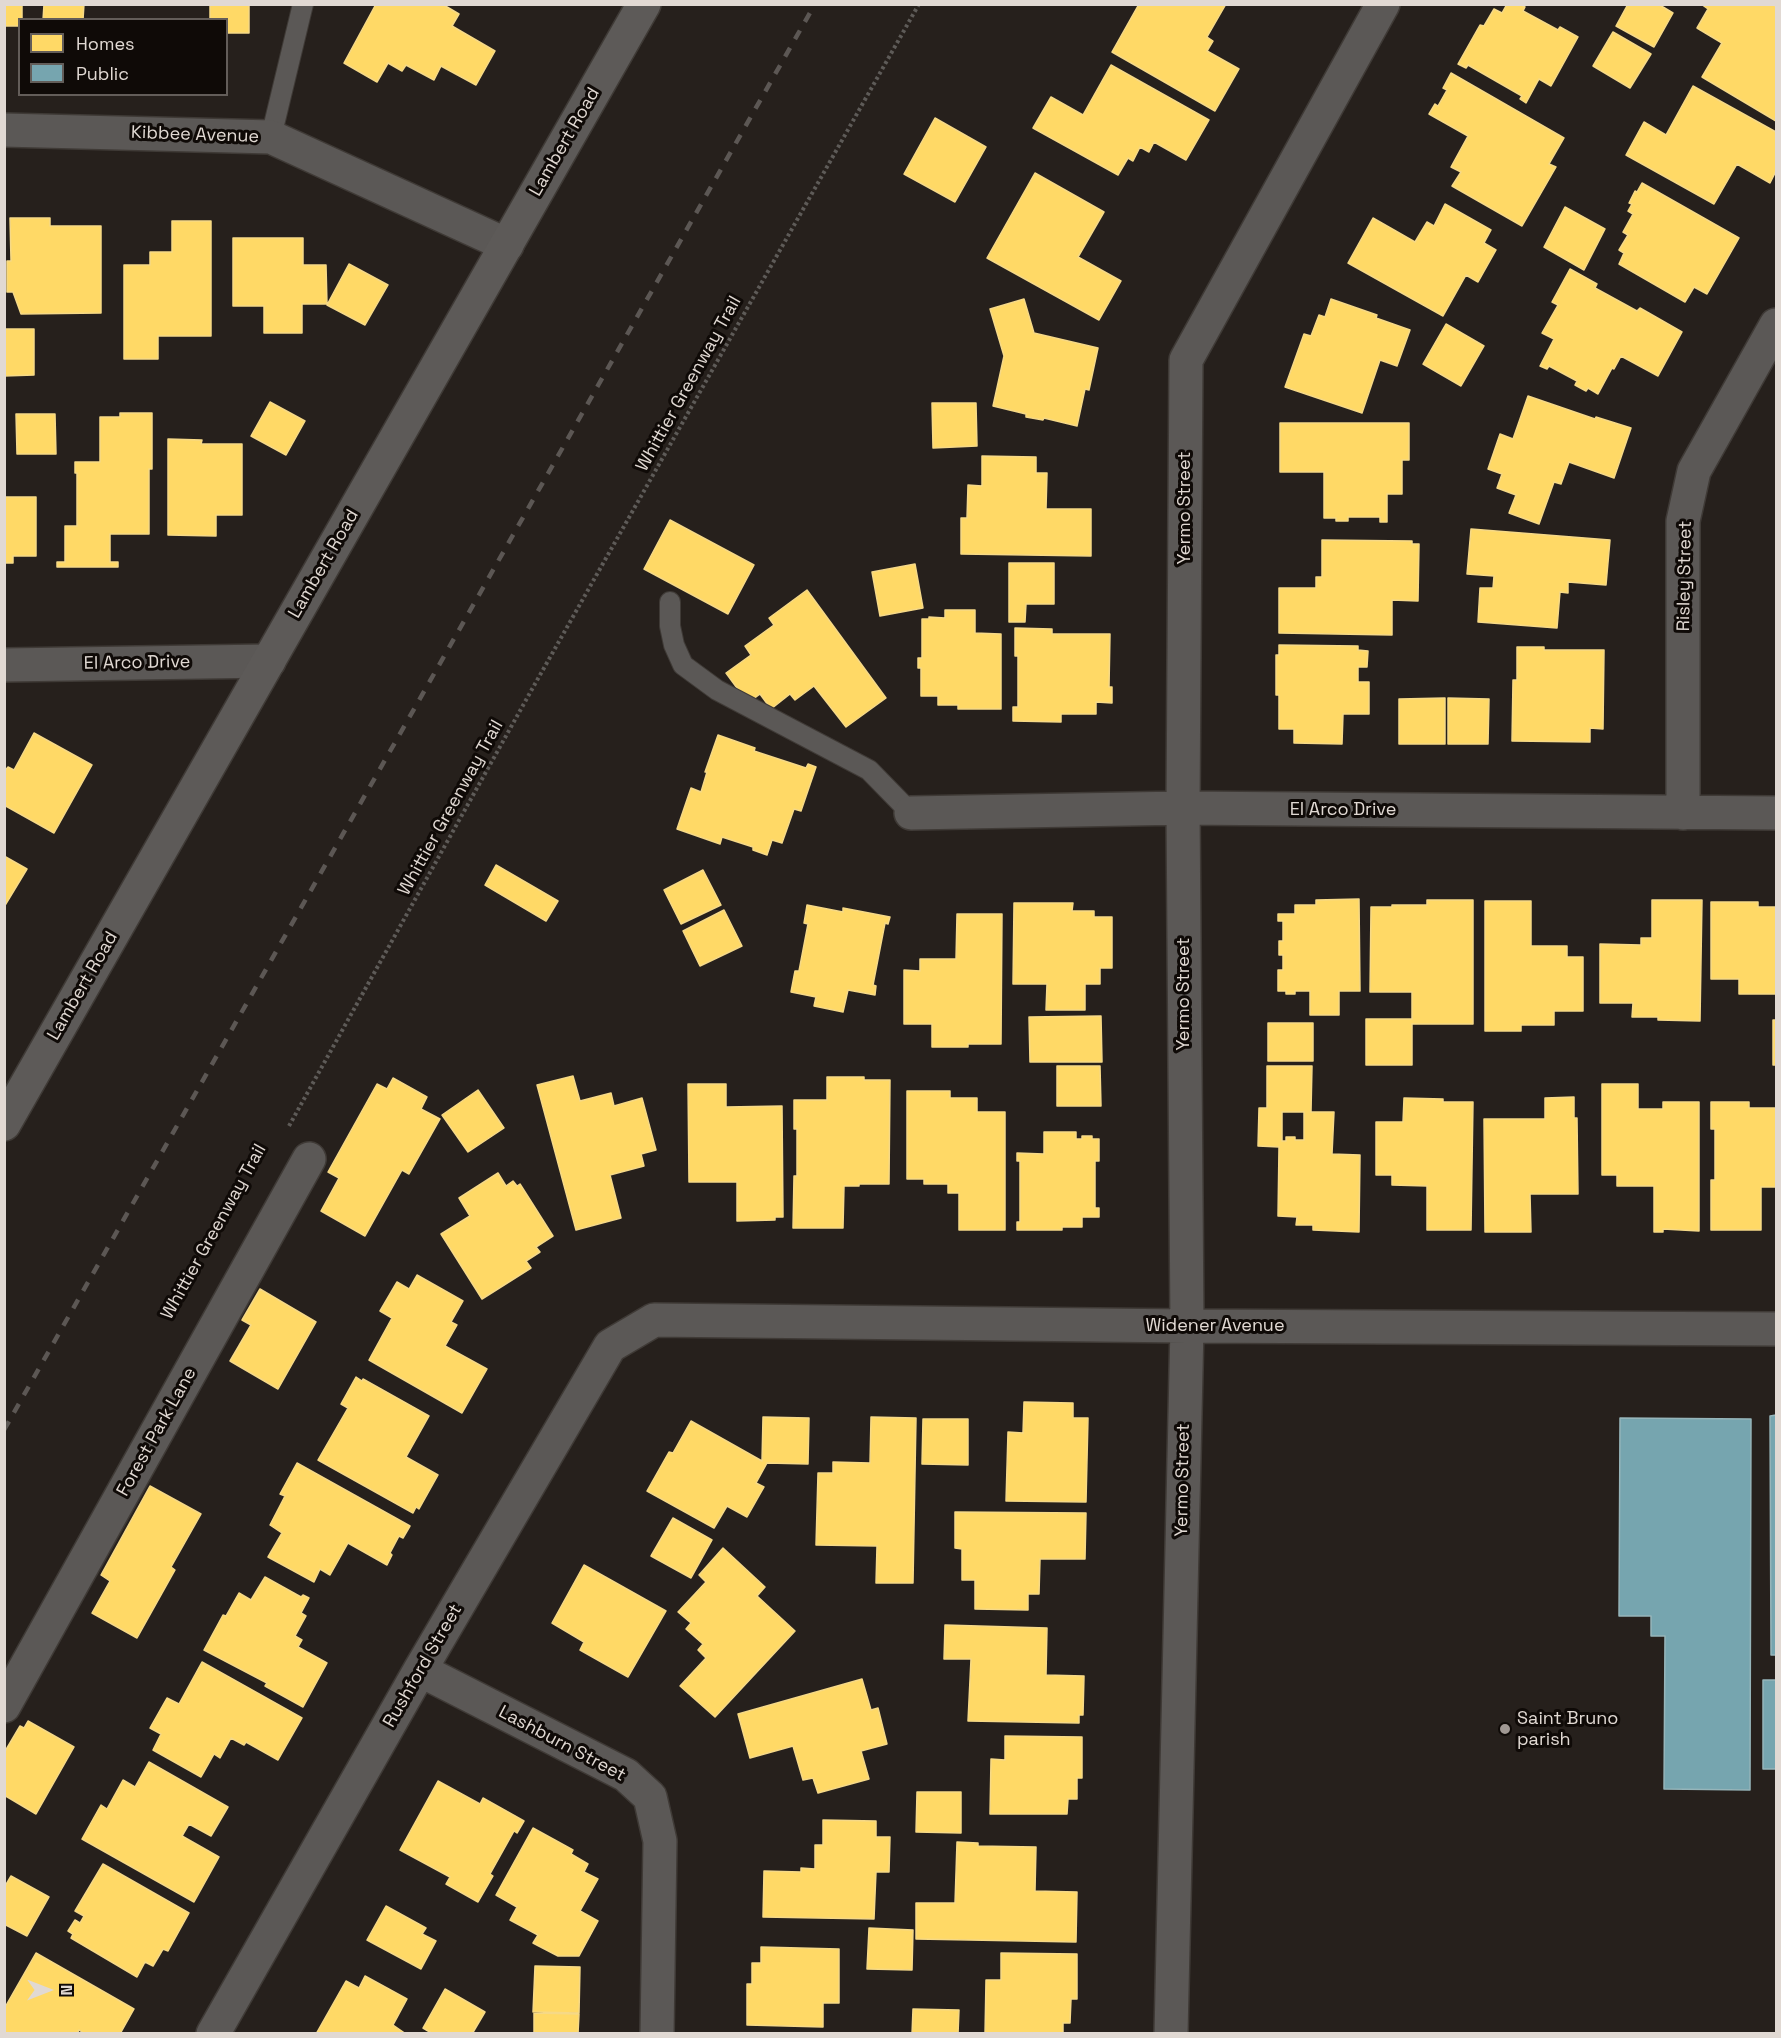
<!DOCTYPE html>
<style>
body{margin:0}
#map{position:relative;width:1781px;height:2038px;overflow:hidden;background:#26201c;font-family:"Space Grotesk",sans-serif}
canvas{display:block}
.frame{position:absolute;inset:0;border:6px solid #e1d9d3;pointer-events:none}
.legend{position:absolute;left:18px;top:18px;width:210px;height:78px;box-sizing:border-box;background:#0f0a07;border:2px solid #635d59;margin:0;padding:8px 10px;list-style:none;font-size:18px;color:#e1d9d3}
.legend li{display:flex;align-items:center;gap:12px;height:30px}
.legend b{width:30px;border:2px solid #635d59}
.north{position:absolute;left:18px;top:1960px;width:60px;height:60px;-webkit-text-stroke:4px #0f0a07;paint-order:stroke;rotate:90deg;font-size:16px;font-weight:700;line-height:24px;text-align:center;color:#e1d9d3}
.north::after{content:'';display:block;margin:auto;width:21px;height:27px;background:#e1d9d3;clip-path:polygon(50% 0,100% 100%,50% 72%,0 100%)}
</style>
<div id="map">
<canvas width="1781" height="2038"></canvas>
<div class="frame"></div>
<ul class="legend">
<li><b style="height:16px;background:#ffd966"></b>Homes</li>
<li><b style="height:16px;background:#76a5af"></b>Public</li>
</ul>
<div class="north">N</div>
</div>
<script>
const g = document.querySelector('canvas').getContext('2d');
g.lineJoin = 'round';
function fill(path, color) { g.fillStyle = color; g.fill(path, 'evenodd'); }
function stroke(path, color, width, dash) { g.strokeStyle = color; g.lineWidth = width; g.lineCap = dash ? 'butt' : 'round'; g.setLineDash(dash || []); g.stroke(path); }
function drawText(font, color, halo, rows, align = 'center') {
  g.font = font + ' "Space Grotesk",sans-serif'; g.lineWidth = 6; g.setLineDash([]); g.textBaseline = 'middle'; g.strokeStyle = halo; g.fillStyle = color; for (const [text, x, y, turn = 0] of rows) {
    g.save(); g.translate(x, y); g.rotate((+turn || 0) * Math.PI / 180); g.textAlign = isNaN(turn) ? turn : align; if (halo) g.strokeText(text, 0, 0); g.fillText(text, 0, 0); g.restore();
  }
}
const homes = new Path2D(`
 M4,4h18v16h-2v6h-16z
 M44,4h40l-1,16h-40z
 M210,4h39v29h-23v-13h-16z
 M376,4h66l17,10 -7,12 43,25 -19,34 -35,-19 -7,14 -28,-15 -4,6 -14,-8 -11,19 -33,-19z
 M1139,4h87l-19,33 6,4 -6,10 32,18 -24,42 -103,-59z
 M1507,4h13l5,3 -2,4 35,19 2,-3 18,10 -27,49 -12,-7 -13,24 -6,-4 2,-3 -54,-31 -2,3 -8,-4 22,-39 4,1 10,-17 8,4z
 M1628,4h30l15,9 -19,34 -38,-21z
 M1701,4h72l3,3v114l-74,-44 20,-34 -25,-15 11,-19z
 M1613,32l38,22 -21,34 -37,-22z
 M1111,65l98,55 -23,40 -32,-18 -5,10 -9,-5 -7,14 -5,-3 -10,17 -85,-47 18,-31 32,18z
 M1451,73l113,65 -15,26 7,3 -34,59 -70,-40 9,-14 -10,-5 17,-31 -39,-22 6,-10 3,2 9,-16 -4,-2z
 M1693,86l83,46v39l-6,12 -33,-19 -23,40 -88,-49 18,-33 22,13z
 M935,118l51,29 -31,55 -51,-28z
 M1035,173l69,39 -26,45 43,24 -22,39 -112,-62z
 M1642,183l97,55 -32,56 -13,-7 -9,15 -66,-38 5,-11 -5,-3 9,-15 -5,-3 10,-18 -5,-3 4,-7 -3,-1 6,-12 2,1z
 M1445,204l46,26 -7,13 12,7 -18,32 -12,-7 -23,41 -95,-53 25,-45 42,24 12,-20 7,4z
 M1565,207l40,22 -21,41 -40,-23z
 M10,218h40v8h51v87l-80,1 -8,-22h-6v-31h4z
 M172,221h39v115h-53v23h-34v-94h26v-13h22z
 M233,238h70v27h23l1,39h-25v29h-38v-27h-31z
 M349,264l39,21 -23,40 -38,-20z
 M1570,269l27,15 -2,4 42,23 3,-3 42,24 -24,44 -37,-20 -7,13 -2,-1 -14,26 -10,-6 -2,3 -11,-6 2,-4 -28,-15 -2,3 -7,-3 14,-27 -12,-6 16,-28 -6,-3z
 M1024,299l10,34 64,15 -9,42 -4,-1 -8,37 -33,-8 -1,2 -17,-3v-3l-33,-8 11,-50 -14,-47z
 M1331,299l46,16 -1,3 34,12 -13,36 -17,-6 -18,53 -77,-26 19,-53 7,2 8,-21 6,2z
 M1446,324l38,22 -23,40 -38,-22z
 M4,329h30v46l-30,1z
 M1528,396l67,23 1,-2 35,11 -17,50 -45,-16 -8,22 -7,-2 -15,42 -30,-11 7,-18 -19,-7 5,-14 -14,-5 12,-35 13,5z
 M270,402l35,19 -19,34 -35,-19z
 M932,403h44l1,43 -44,2z
 M120,413h32v56h-3v65h-39v28h8v5h-61v-5h8v-36h12v-53h-2v-11h25v-45h20z
 M16,414h39l1,40h-39z
 M1280,423h129v37h-7v34h-15v28h-7v-5h-32v4h-12v-3h-12v-46h-44z
 M168,439l34,1 -1,4h41v71h-26v21l-48,-1z
 M982,456l54,1v16h11l-1,36h45v47l-130,-2v-36h6l1,-33 14,1z
 M4,497h32v59h-23v7h-9z
 M670,520l84,45 -26,49 -84,-45z
 M1471,529l139,11 -4,45 -38,-3v11l-8,-1 -3,36 -79,-6 2,-34h13l1,-12 -27,-2z
 M1322,540l90,1v3h7l-1,57 -26,-1v35l-113,-2v-45h37v-11h6z
 M1009,563h45v41h-28l-1,18h-16z
 M915,564l8,44 -43,8 -8,-44z
 M807,590l79,108 -40,29 -32,-41 -19,14 -5,-6 -19,15 -11,-15 -12,9 -22,-30 25,-18 -6,-9 29,-21 -5,-7z
 M945,610h30v23l26,1v75h-43v-4h-20v-9h-17v-28h-3v-10h4v-39h7v-2l16,1z
 M1015,628l37,1v5h58l-1,53h3v16l-16,-1v12h-35v8l-48,-1v-14h5v-51h-3z
 M1279,645l79,1v4l10,1 -1,16h-9v15h11v32h-26l-1,30 -48,-1v-14h-15v-34h-3v-40h3z
 M1517,647h27v3h60l-1,79 -13,-1v14l-78,-1 1,-61h4z
 M1445,698v46h-46v-45z
 M1448,698l41,1 -1,45h-40z
 M34,733l58,32 -38,68 -50,-28v-33l4,-5 6,3z
 M718,735l37,13 -1,3 52,17 2,-4 8,3 -15,44 -7,-2 -12,34 -10,-3 -5,15 -14,-5v-3l-31,-10 -2,7 -43,-15 14,-41 10,4 6,-20h-2z
 M4,856l23,13 -23,38z
 M496,865l62,36 -12,20 -61,-36z
 M703,870l18,35 -40,19 -17,-34z
 M1359,899l1,92h-21v24h-29v-24h-15v3h-9v-3h-8v-21h5v-15h-4v-14h4v-20h-5v-7h17v-9h21v-5z
 M1427,900h46v124h-61v41h-46v-46h46v-27h-42l1,-85h21v-2h35z
 M1652,900h50l-2,121 -42,-1v-3h-26l1,-14h-33v-59l41,1v-7h11z
 M1485,901h46v45h36v11h16v54h-29v14h-33v6h-36z
 M1711,902h47v5h18v87h-37v-15h-28z
 M1014,903h59l-1,8h22v6h18v51h-12v16h-15v26h-39l1,-26h-34z
 M807,905l36,7v-4l47,9 -2,7 -3,-1 -12,62 3,1 -1,9 -27,-5 -5,22 -29,-6 2,-9 -25,-5 4,-21h4l9,-47 -4,-1z
 M724,910l18,36 -42,20 -17,-35z
 M957,914h45l-1,130h-33v3h-36v-23h-28v-54l16,1v-12h36z
 M1101,1016l1,46h-72l-1,-45z
 M1773,1020h3v45h-3z
 M1268,1023h45v38h-45z
 M1057,1066h43l1,40h-44z
 M1267,1066h45l-1,46h23l-2,42 28,1 -1,77 -46,-2v-5h-17l1,-8 -19,-1 1,-69 -21,-1 1,-38h8zM1282,1112h22v28h-9v-3h-9v4h-4z
 M573,1076l7,25 31,-8 3,13 28,-8 14,52 -15,4 3,12 -34,9 11,43 -45,12 -39,-145z
 M827,1077h37v3h26l-1,104h-30v2h-15l-1,42h-50l1,-52h3v-47h-3v-29h33z
 M393,1078l34,19 -6,12 19,10 -31,55 -7,-4 -37,66 -44,-25 18,-33 -11,-6 49,-88 10,5z
 M688,1084h38v23l56,-1 1,111h-8v3l-38,1v-39h-48z
 M1602,1084h36v25h25v-7h36v129l-36,-2v3h-9v-46h-37v-11h-15z
 M478,1090l26,38 -36,24 -26,-37z
 M907,1091h43v7h27v14h28v118h-46v-37h-11v-9h-24v-5h-17z
 M1574,1097v21h3l1,76h-48l1,38h-46l-1,-113h61v-21z
 M1404,1098l39,1v3h30l-2,128h-44v-44l-35,-1v-10h-16v-53h27z
 M1711,1102h38v6h27v79h-15v43h-50v-50h4v-51h-4z
 M1044,1132h32v7h6v-3h10v3h7v22h-4v47h4v9h-17v10h-20v3h-45v-8h3v-61h-3v-8l27,1z
 M498,1173l8,13 7,-5 4,5 3,-2 33,52 -17,11 4,5 -14,9 5,7 -49,31 -41,-65 29,-18 -11,-18z
 M417,1275l46,26 -12,21 6,3 -12,21 42,23 -25,44 -93,-53 23,-42 -12,-7 17,-29 12,7z
 M260,1289l56,33 -38,67 -48,-28 21,-36 -9,-5z
 M356,1377l6,4 1,-2 66,37 -23,41 32,18 -19,34 -3,-2 -3,6 -95,-53 30,-52 -7,-4z
 M1024,1402l49,1v15h15l-2,84 -80,-1 2,-69 15,1z
 M763,1417l46,1 -1,46 -41,-1 -11,20 8,4 -17,30 -20,-11 -13,22 -67,-37 22,-39 4,1 18,-32 71,40z
 M871,1417l45,1 -3,165h-37l1,-37 -61,-1 2,-72h15v-11l37,1z
 M923,1419h45v46l-46,-1z
 M297,1463l113,63 -7,12 -4,-2 -9,17 2,2 -5,10 -39,-22 -18,32 -10,-6 -6,13 -46,-25 14,-24 -12,-8 15,-29 -5,-2z
 M150,1486l51,28 -30,53 4,3 -38,68 -45,-25 18,-32 -9,-6z
 M955,1512l131,1 -1,46h-45l-1,35h-11v16l-53,-1v-29h-13v-31l-7,-1z
 M673,1518l39,22 -21,38 -40,-22z
 M723,1548l42,39 -8,9 38,35 -80,86 -35,-31 26,-28 -8,-8 5,-6 -17,-15 5,-6 -13,-11 28,-30 -7,-7z
 M584,1565l82,46 -38,66 -48,-27 4,-8 -32,-19z
 M265,1577l36,20 2,-2 6,3 -8,15 5,3 -11,20 7,4 -4,7 29,16 -24,44 -38,-21 2,-3 -63,-33 19,-35 3,1 13,-23 12,7z
 M945,1625l102,3 -1,47 38,1 -1,39h-4v8l-111,-2 3,-62h-27z
 M202,1662l100,56 -24,42 -32,-18 -2,3 -13,-7 -11,20 -6,-4 -13,23 -48,-27 8,-16 -11,-6 17,-30 12,6z
 M862,1679l9,31 7,-2 9,36 -26,7 8,28 -51,14 -5,-15 -10,2 -10,-34 -43,12 -12,-44z
 M28,1721l46,26 -38,67 -32,-19v-42l16,-27 4,2z
 M1005,1736l77,1v41h-5v21h-9l-1,15h-77l1,-55 14,1z
 M149,1762l79,45 -17,29 -22,-12 -7,12 37,21 -25,45 -112,-63 19,-34 6,4 16,-29 12,7z
 M438,1781l42,23 3,-6 41,23 -7,12 -3,-2 -24,43 3,2 -15,26 -32,-18 4,-7 -50,-27z
 M917,1792h44v41l-45,-1z
 M823,1820l53,1v16h14l-1,35h-13l-2,47 -111,-2 1,-46 37,1v-4l14,1v-24h8z
 M533,1828l40,22 -2,4 17,10 -4,8 14,7 -18,32 18,10 -19,35h-21l-25,-13 5,-8 -28,-15 7,-13 -21,-12z
 M957,1842l21,1v3l58,1 -1,44 42,1 -1,50 -160,-3v-36h39z
 M103,1864l86,49 -21,38 -5,-2 -10,17 -8,-4 -8,15 -66,-39 2,-4 -5,-3 7,-11 5,3 4,-7 -9,-5z
 M11,1876l38,21 -22,39 -23,-12v-36z
 M386,1906l40,22 -4,6 14,7 -15,28 -54,-29z
 M869,1928l44,2 -1,40 -45,-1z
 M761,1947l78,2v54h-16v24l-76,-2v-41h5v-21h9z
 M36,1953l98,56 -14,25h-35l-6,-4 -2,4h-73v-25z
 M1001,1953l76,1v45h-6l-1,24h-7v11h-78l1,-54h15z
 M535,1966l45,1 -1,46 -46,-1z
 M365,1976l42,23 -14,26 13,9h-90l30,-53 13,7z
 M445,1989l40,23 -13,22h-39l-10,-6z
 M913,2009l46,1 -1,24h-46z
 M534,2013l45,1 -1,20h-44z`);
fill(homes, '#ffd966');
stroke(homes, '#f6d987', 1.5);
const public = new Path2D(`
 M1776,1415v240h-5l-1,-239z
 M1620,1418l131,1 -1,371 -86,-1 1,-153h-14v-20h-32z
 M1763,1680h13v89h-13z`);
fill(public, '#76a5af');
stroke(public, '#96b5ba', 1.5);
const lane = new Path2D(`
 M271,137l32,-133
 M670,602v24l4,19 9,20 34,25 152,80 42,43`);
const street = new Path2D(`
 M4,130l267,7 236,108
 M4,665l265,-4
 M911,813l272,-5 593,5
 M1683,813v-292l11,-50 82,-146
 M420,1670l206,105 24,22 10,44 -3,193
 M4,1706l305,-547
 M213,2034l207,-364 190,-324 44,-26 533,6 589,3
 M1171,2034l16,-708 -4,-518 3,-448 197,-356`);
const secondary = new Path2D(`
 M4,1124l640,-1120`);
stroke(lane, '#3f3a36', 22);
stroke(street, '#3f3a36', 36);
stroke(secondary, '#3f3a36', 36);
stroke(new Path2D(`
 M289,1126l242,-435 388,-687`), '#5e5b58', 4, [3, 3]);
stroke(lane, '#5b5856', 20);
stroke(street, '#5b5856', 33);
stroke(secondary, '#5d5a58', 33);
stroke(new Path2D(`
 M4,1430l811,-1426`), '#5c5754', 4.5, [10, 10]);
for (const [x, y, r, color] of [
 [1505,1729,6,"#a09893"]
]) { const dot = new Path2D(); dot.arc(x, y, r, 0, 2 * Math.PI); g.fillStyle = color; g.fill(dot); stroke(dot, '#0f0a07', 2); }
drawText('18px', '#e1d9d3', '#0f0a07', [
 ["Kibbee Avenue",195,135,2],
 ["Lambert Road",565,142,-60],
 ["Whittier Greenway Trail",689,384,-61],
 ["Yermo Street",1185,508,-90],
 ["Lambert Road",324,564,-60],
 ["Risley Street",1685,576,-89],
 ["El Arco Drive",137,663,-1],
 ["Whittier Greenway Trail",451,808,-61],
 ["El Arco Drive",1343,810],
 ["Lambert Road",83,986,-60],
 ["Yermo Street",1184,994,-90],
 ["Whittier Greenway Trail",214,1232,-61],
 ["Widener Avenue",1215,1326],
 ["Forest Park Lane",157,1432,-61],
 ["Yermo Street",1183,1480,-89],
 ["Rushford Street",423,1666,-60],
 ["Lashburn Street",562,1744,28]
]);
drawText('18px', '#e1d9d3', '#0f0a07', [
 ["Saint Bruno",1517,1719],
 ["parish",1517,1740]
], 'left');
</script>
